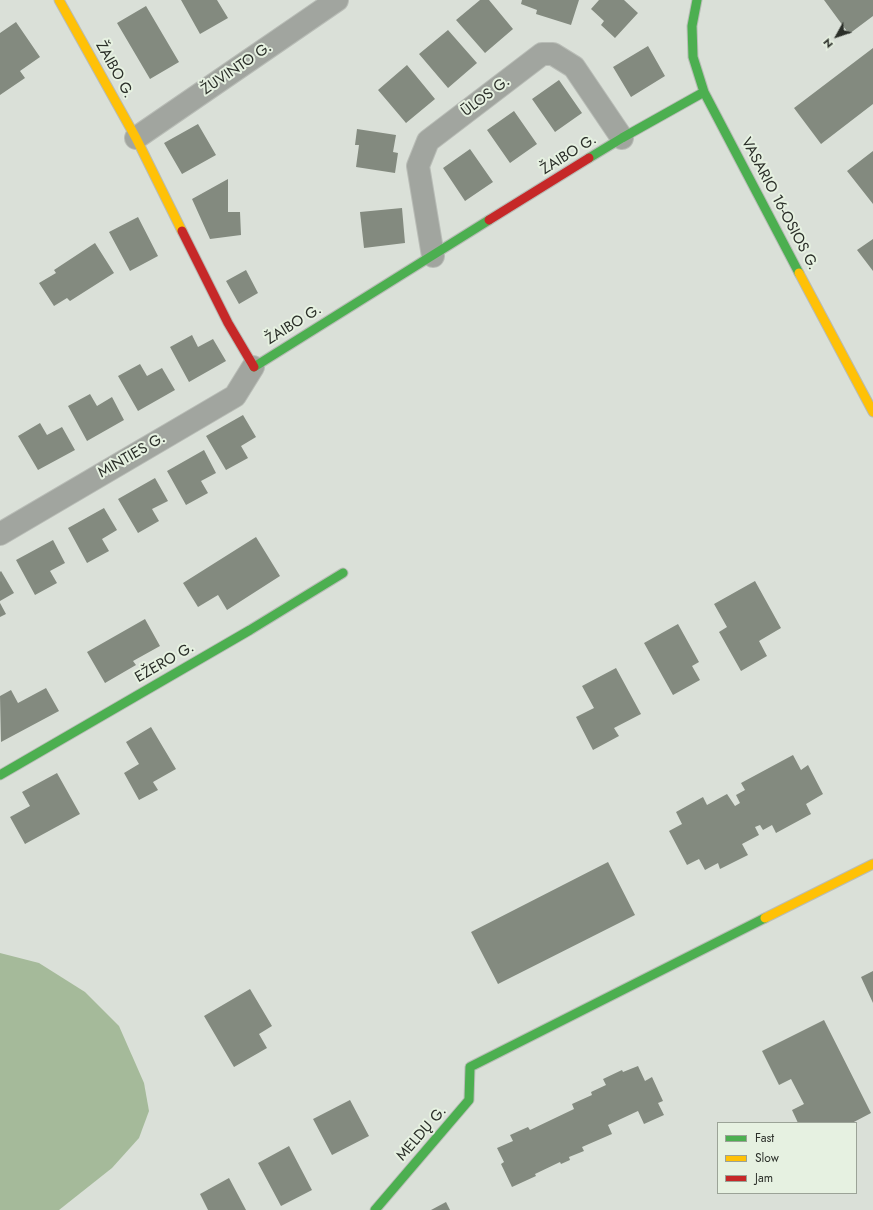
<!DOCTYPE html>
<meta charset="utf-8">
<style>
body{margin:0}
#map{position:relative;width:873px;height:1210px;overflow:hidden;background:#dae0d8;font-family:Jost,sans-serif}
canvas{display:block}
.legend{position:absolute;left:717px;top:1122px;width:140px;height:72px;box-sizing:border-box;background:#e6f1e1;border:1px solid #9ba397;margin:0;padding:5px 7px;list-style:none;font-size:12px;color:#2b2f29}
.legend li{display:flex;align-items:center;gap:8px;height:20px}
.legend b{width:20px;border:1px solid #9ba397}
.north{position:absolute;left:817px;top:16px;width:40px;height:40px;-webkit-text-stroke:3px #e6f1e1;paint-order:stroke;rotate:230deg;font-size:11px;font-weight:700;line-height:16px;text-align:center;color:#2b2f29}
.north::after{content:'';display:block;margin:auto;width:14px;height:18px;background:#2b2f29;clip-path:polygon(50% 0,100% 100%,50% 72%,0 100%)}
</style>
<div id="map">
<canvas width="873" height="1210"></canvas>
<ul class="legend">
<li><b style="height:5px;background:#4caf50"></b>Fast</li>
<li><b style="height:5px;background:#ffc107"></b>Slow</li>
<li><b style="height:5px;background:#c62828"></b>Jam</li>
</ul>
<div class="north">N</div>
</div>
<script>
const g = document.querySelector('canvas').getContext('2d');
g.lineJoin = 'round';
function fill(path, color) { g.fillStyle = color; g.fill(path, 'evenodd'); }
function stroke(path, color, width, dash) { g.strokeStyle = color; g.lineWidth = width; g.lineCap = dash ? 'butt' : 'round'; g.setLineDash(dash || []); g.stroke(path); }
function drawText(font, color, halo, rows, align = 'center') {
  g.font = font + ' Jost,sans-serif'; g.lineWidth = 4; g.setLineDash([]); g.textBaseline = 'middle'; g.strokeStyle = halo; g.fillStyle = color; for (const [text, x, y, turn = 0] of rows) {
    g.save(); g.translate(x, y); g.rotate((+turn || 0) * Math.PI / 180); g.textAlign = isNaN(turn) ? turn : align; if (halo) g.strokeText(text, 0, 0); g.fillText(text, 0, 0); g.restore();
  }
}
fill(new Path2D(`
 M0,953l39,10 46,29 34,34 25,57 5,28 -10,27 -27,30 -53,42h-59z`), '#a5ba9a');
fill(new Path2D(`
 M181,0h36l11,18 -28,16z
 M480,0h9l24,29 -28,24 -29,-33z
 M522,0h57l-8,25 -35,-11 1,-4 -16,-6z
 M599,0h25l14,13 -23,25 -14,-13 3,-4 -13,-12z
 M824,0h49v16l-24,18z
 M146,6l33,56 -29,17 -33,-56z
 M16,22l24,35 -20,14 5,7 -25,17v-62z
 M448,30l29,33 -29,25 -29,-34z
 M648,46l17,30 -34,21 -18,-30z
 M873,48v56l-52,40 -27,-36z
 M407,65l28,34 -29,24 -28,-33z
 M559,80l23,33 -27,19 -23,-33z
 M514,111l23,33 -27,19 -23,-33z
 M198,124l18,31 -34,19 -18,-31z
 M357,129l39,6 -3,17 5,1 -3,20 -39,-6 3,-22h-4z
 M470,149l23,33 -28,19 -22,-33z
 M873,151v53l-26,-33z
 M228,179v33h12l1,23 -31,4 -18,-40z
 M402,208l3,35 -41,5 -4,-36z
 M138,217l20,39 -28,15 -21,-39z
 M873,239v32l-16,-21z
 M95,243l19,30 -44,28 -3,-3 -13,8 -15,-23 17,-10 -2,-3z
 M246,270l12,23 -19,11 -13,-23z
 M192,335l6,12 15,-8 13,22 -37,21 -19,-35z
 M140,364l7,12 15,-8 13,22 -37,21 -20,-35z
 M90,394l7,12 15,-9 12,23 -37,21 -19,-35z
 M243,415l13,22 -15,9 7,12 -22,12 -20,-34z
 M40,423l7,12 15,-8 13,23 -37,20 -20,-34z
 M204,450l12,23 -15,8 7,12 -22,12 -19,-34z
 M155,478l13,23 -16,8 7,12 -21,12 -20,-34z
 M104,508l13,22 -15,9 7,12 -22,12 -19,-35z
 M256,537l24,39 -53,34 -9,-15 -20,12 -15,-24z
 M53,540l12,23 -15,8 7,12 -22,12 -19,-35z
 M1,571l13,22 -14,8v-29z
 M755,581l26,47 -22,13 8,15 -26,15 -22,-39 8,-5 -13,-23z
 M0,603l6,11 -6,3z
 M145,619l15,27 -27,15 3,4 -31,18 -18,-31z
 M678,624l21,38 -7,4 8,14 -27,15 -29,-52z
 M616,668l25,46 -27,14 5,8 -26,14 -17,-33 18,-9 -12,-22z
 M46,688l13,23 -58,31 -1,-46 11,-6 7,13z
 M151,727l25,42 -23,13 5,8 -19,10 -15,-27 15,-9 -13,-22z
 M793,755l8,15 7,-5 15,29 -17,10 5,10 -35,19 -4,-8 -9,5 -3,-5 -5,2 4,8 -17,9 6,11 -28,14 -2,-6 -13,7 -6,-11 -12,6 -18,-34 13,-7 -6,-12 27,-15 4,8 20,-11 8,12 5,-3 -4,-8 9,-5 -4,-7z
 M57,773l23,41 -55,30 -15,-27 20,-11 -8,-14z
 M608,862l27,53 -137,69 -27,-52z
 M873,971v32l-12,-26z
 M250,989l22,37 -13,8 8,14 -33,19 -30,-51z
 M824,1020l47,93 -19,10h-54l-6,-13 12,-6 -13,-25 -12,6 -17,-34z
 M638,1066l7,15 7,-4 11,24 -5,2 6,12 -20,9 -6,-13 -30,14 4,9 -30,13 2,4 -15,6 1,3 -9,4 -1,-2 -25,12 1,2 -24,11 -11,-23 3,-2 -7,-14 16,-7 -3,-6 18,-8 2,3 44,-21 -2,-5 20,-9 -1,-3 15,-7 -3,-6 19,-9 1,2z
 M350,1100l19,36 -37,19 -19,-36z
 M289,1146l23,44 -31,16 -23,-43z
 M229,1178l17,32h-38l-8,-16z
 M446,1202l4,8h-19z`), '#838a7f');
const street = new Path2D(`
 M136,138l201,-138
 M433,256l-15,-90 10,-25 114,-87h11l21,13 48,71
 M0,534l235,-138 18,-29`);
const fast = new Path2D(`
 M697,0l-5,26 1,31 11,35 95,181
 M589,158l33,-20 82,-46
 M254,367l235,-147
 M0,775l250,-145 93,-57
 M375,1210l94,-110 1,-33 295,-149`);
const slow = new Path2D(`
 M59,0l77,138 46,93
 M799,273l74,139
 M765,918l108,-54`);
const jam = new Path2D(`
 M489,220l100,-62
 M182,231l46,92 26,44`);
stroke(street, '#b8bcb6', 24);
stroke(fast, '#b8bcb6', 11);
stroke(slow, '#b8bcb6', 11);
stroke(jam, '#b8bcb6', 11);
stroke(street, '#a1a59f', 22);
stroke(fast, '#4caf50', 9);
stroke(slow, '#ffc107', 9);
stroke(jam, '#c62828', 9);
drawText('15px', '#2b2f29', '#e6f1e1', [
 ["ŽUVINTO G.",237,69,-34],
 ["ŽAIBO G.",114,70,61],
 ["ŪLOS G.",486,97,-37],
 ["ŽAIBO G.",569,155,-32],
 ["VASARIO 16-OSIOS G.",779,204,62],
 ["ŽAIBO G.",294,325,-32],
 ["MINTIES G.",132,456,-30],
 ["EŽERO G.",165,663,-30],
 ["MELDŲ G.",422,1134,-49]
]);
</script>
